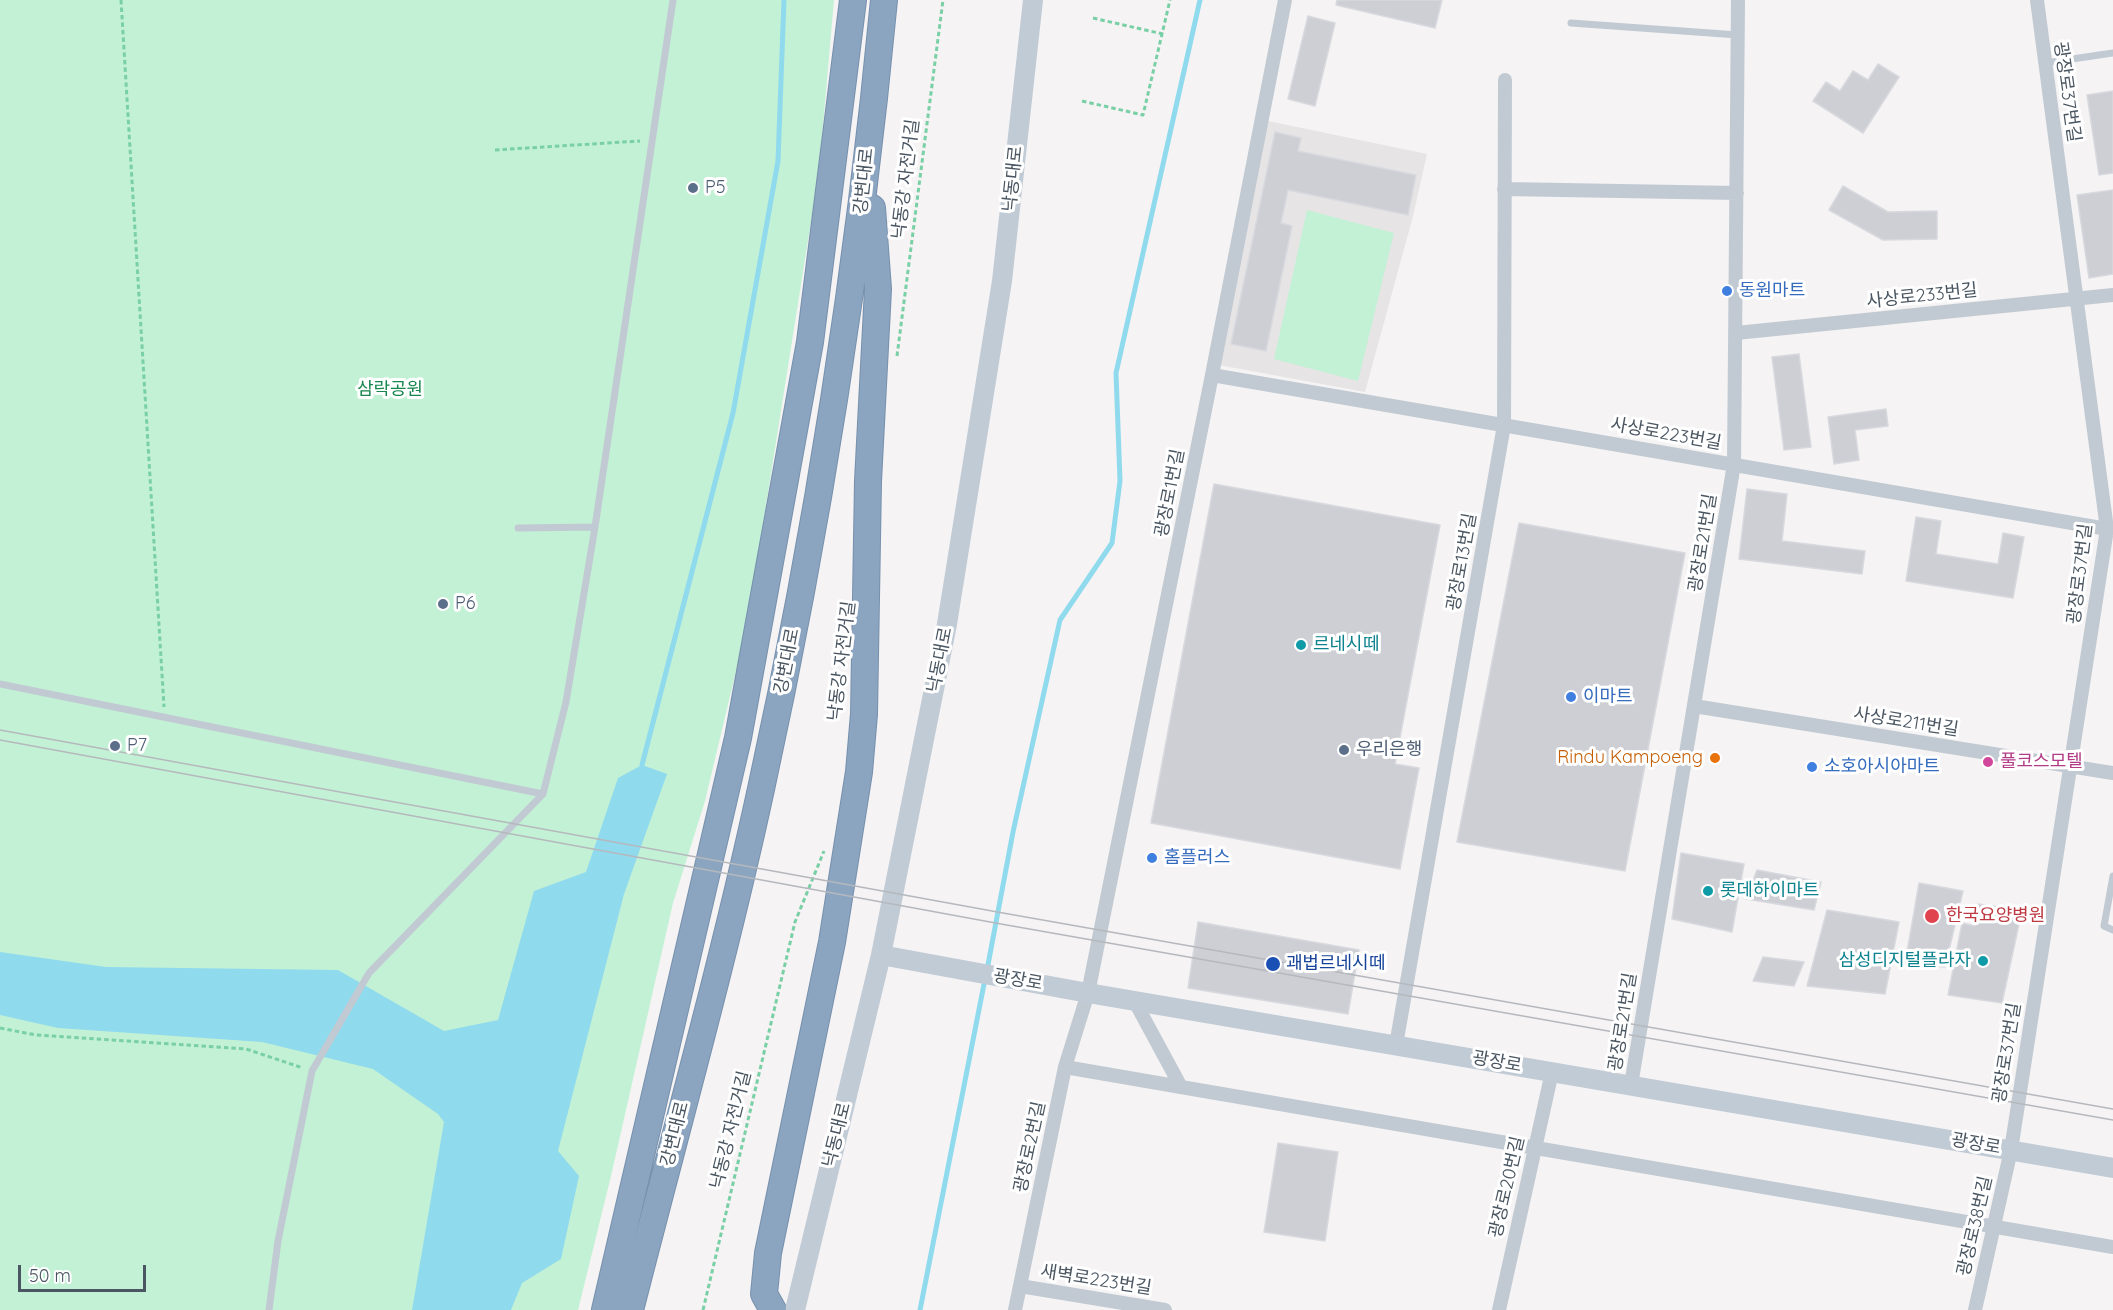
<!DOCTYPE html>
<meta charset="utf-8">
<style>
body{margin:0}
#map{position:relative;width:2113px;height:1310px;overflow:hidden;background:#f5f3f3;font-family:Quicksand,sans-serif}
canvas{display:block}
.scale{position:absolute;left:18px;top:1265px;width:128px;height:27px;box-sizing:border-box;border:3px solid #4a5661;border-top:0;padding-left:8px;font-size:18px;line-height:21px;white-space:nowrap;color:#4a5661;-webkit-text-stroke:4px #fff;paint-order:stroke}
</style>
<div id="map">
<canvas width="2113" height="1310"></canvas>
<div class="scale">50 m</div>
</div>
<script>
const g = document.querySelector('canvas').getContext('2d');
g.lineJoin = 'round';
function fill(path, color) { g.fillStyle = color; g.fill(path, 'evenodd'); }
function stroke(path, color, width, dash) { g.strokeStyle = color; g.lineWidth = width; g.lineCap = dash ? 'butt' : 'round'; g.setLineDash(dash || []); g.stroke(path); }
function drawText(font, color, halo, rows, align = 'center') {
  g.font = font + ' Quicksand,"Noto Sans KR",sans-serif'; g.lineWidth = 6; g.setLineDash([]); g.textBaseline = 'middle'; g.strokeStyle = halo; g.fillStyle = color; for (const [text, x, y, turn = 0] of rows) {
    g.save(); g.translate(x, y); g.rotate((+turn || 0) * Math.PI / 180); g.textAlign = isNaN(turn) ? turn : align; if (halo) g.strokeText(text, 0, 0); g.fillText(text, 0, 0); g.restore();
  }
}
fill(new Path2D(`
 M1268,121l159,33 -14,62 -48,176 -157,-29z`), '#e6e4e5');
fill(new Path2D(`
 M0,0h834l-15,171 -72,454 -42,176 -32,102 -62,273 -33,134h-578z
 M1307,210l87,23 -36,148 -84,-22z`), '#c3f1d5');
fill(new Path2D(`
 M642,765l25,9 -43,120 -66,257 21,25 -18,83 -39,24 -11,27h-99l32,-188 -6,-8 -65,-45 -111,-27 -204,-14 -58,-13v-63l106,15 232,3 106,61 54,-11 36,-129 52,-19 32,-94z`), '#90daee');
stroke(new Path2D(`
 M642,765l91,-352 45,-252 6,-161
 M987,970l26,-138 47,-212 52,-77 8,-62 -4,-108 84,-373
 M920,1310l65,-331`), '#90daee', 5);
const building = new Path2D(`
 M1337,0h105l-7,28 -99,-23z
 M1308,16l27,7 -20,83 -27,-7z
 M1878,64l21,13 -36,56 -50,-32 13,-19 14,9 13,-20 15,9z
 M2113,91v82l-14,2 -12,-80z
 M1275,132l26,6 -3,13 118,24 -8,40 -120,-25 -7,33 11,3 -26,125 -35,-7z
 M1843,186l45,26 49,-1v28l-54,1 -54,-30z
 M2113,190v84l-24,4 -12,-83z
 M1799,354l12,93 -27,3 -12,-93z
 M1886,409l2,17 -33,4 4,30 -25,4 -6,-47z
 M1214,484l226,41 -45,239 24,4 -19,101 -249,-46z
 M1747,489l40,5 -5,47 83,10 -3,23 -123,-15z
 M1916,517l25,4 -5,33 62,10 5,-31 21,4 -11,61 -107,-17z
 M1519,523l166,30 -60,318 -168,-29z
 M1681,853l63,11 -12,68 -60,-13z
 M1757,870l64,12 -7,28 -68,-11z
 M1919,883l44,8 -18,76 -40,-3z
 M1978,904l44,6 -20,93 -54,-8 14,-72 13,3z
 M1827,910l72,12 -14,72 -78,-8z
 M1198,922l161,28 -11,64 -160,-26z
 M1763,957l41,5 -10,24 -41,-5z
 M1278,1143l60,9 -13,89 -61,-9z`);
fill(building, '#cdcfd5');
stroke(building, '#d7d9de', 1.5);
const highway = new Path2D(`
 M605,1310l133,-572 72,-396 43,-342
 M630,1310c44,-173 93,-346 131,-521 57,-260 98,-524 123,-789
 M773,1310l-9,-16 4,-41 64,-311 27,-170 5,-58 4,-233 10,-192 -6,-81`);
stroke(highway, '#7690ad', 28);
stroke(new Path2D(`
 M121,0l43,707
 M1093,18l70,16
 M1082,101l61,14 27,-115
 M495,150l145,-9
 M897,356l46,-356
 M0,1028l36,7 210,14 57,19
 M703,1310l92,-388 29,-71`), '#7ad0a6', 3, [4.5, 3]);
stroke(new Path2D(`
 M1571,23l167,12
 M2045,63l68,-10
 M518,528l77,-1
 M0,684l543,110
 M2113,876l-9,50 9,4
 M269,1310l9,-69 34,-170 57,-98 174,-179 23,-92 29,-175 78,-527`), '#c1cad2', 7);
stroke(new Path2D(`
 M1504,189l233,4
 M1736,333l377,-38
 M1212,375l895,154 6,-1
 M1694,706l419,67
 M1396,1045l108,-620 1,-345
 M1065,1067l116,20 -47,-87
 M1631,1085l103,-621 4,-464
 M1181,1087l932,160
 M1020,1286l145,24
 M1015,1310l50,-243 23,-74 124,-618 73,-375
 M1499,1310l53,-238
 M1975,1310l36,-160 96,-621 -70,-529`), '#c1cad2', 14);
stroke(new Path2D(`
 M881,955l207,38 1025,175
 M795,1310l86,-355 66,-331 55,-343 31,-281`), '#c1cbd6', 20);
stroke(highway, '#8ba5c1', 26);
stroke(new Path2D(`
 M0,730l1003,183 1110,196
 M0,740l1001,184 1112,196`), '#b5b8bd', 1.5);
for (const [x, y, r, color] of [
 [693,188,6,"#5c6f8a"],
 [1727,291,6,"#3f7fe0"],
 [443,604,6,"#5c6f8a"],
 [1301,645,6,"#0f9aa8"],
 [1571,697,6,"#3f7fe0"],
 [115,746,6,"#5c6f8a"],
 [1344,750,6,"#5c6f8a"],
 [1715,758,6,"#e8710a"],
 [1988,762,6,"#d1479c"],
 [1812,767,6,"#3f7fe0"],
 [1152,858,6,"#3f7fe0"],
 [1708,891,6,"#0f9aa8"],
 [1932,916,8,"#e0444e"],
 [1983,961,6,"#0f9aa8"],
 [1273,964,8,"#1a4fb4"]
]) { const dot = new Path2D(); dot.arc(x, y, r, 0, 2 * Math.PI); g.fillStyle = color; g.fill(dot); stroke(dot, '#fff', 2); }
drawText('18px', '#4a5661', '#fff', [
 ["광장로37번길",2067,92,82],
 ["낙동강 자전거길",906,179,-83],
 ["낙동대로",1013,179,-84],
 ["강변대로",864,181,-84],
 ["사상로233번길",1922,296,-6],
 ["사상로223번길",1666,434,10],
 ["광장로1번길",1170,493,-79],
 ["광장로21번길",1703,543,-81],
 ["광장로13번길",1462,562,-80],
 ["광장로37번길",2080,574,-83],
 ["낙동대로",940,660,-79],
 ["강변대로",787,661,-79],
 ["낙동강 자전거길",842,661,-83],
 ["사상로211번길",1906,722,9],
 ["광장로",1018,980,10],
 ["광장로21번길",1623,1022,-81],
 ["광장로37번길",2007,1053,-81],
 ["광장로",1497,1062,10],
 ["낙동강 자전거길",731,1130,-76],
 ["강변대로",675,1134,-76],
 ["낙동대로",837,1135,-76],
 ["광장로",1976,1144,10],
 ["광장로2번길",1030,1147,-78],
 ["광장로20번길",1507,1187,-77],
 ["광장로38번길",1975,1226,-77],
 ["새벽로223번길",1096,1280,9]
]);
drawText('18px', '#4e5e75', '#fff', [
 ["P5",705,188],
 ["P6",455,604],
 ["P7",127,746],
 ["우리은행",1356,750]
], 'left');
drawText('18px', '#366cbe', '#fff', [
 ["동원마트",1739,291],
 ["이마트",1583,697],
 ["소호아시아마트",1824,767],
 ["홈플러스",1164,858]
], 'left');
drawText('18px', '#17864f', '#fff', [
 ["삼락공원",390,390]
]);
drawText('18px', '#0d838f', '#fff', [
 ["르네시떼",1313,645],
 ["롯데하이마트",1720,891],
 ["삼성디지털플라자",1971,961,"right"]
], 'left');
drawText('18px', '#c56008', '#fff', [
 ["Rindu Kampoeng",1703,758]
], 'right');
drawText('18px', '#b23c85', '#fff', [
 ["풀코스모텔",2000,762]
], 'left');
drawText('18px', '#be3a42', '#fff', [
 ["한국요양병원",1946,916]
], 'left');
drawText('18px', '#164399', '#fff', [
 ["괘법르네시떼",1286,964]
], 'left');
</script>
